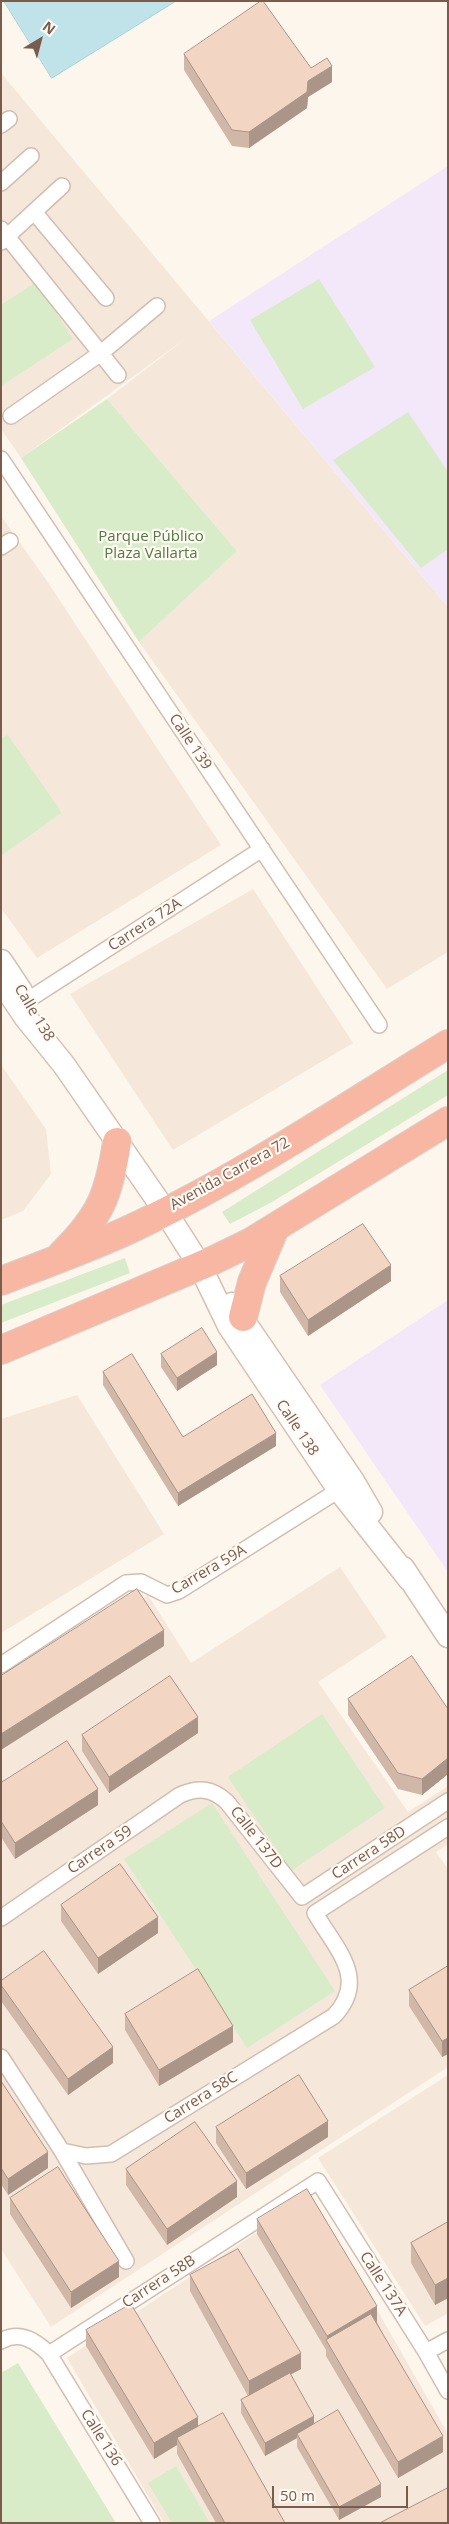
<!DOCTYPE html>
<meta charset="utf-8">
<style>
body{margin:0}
#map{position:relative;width:449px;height:2524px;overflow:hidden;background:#fdf6ec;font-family:"Open Sans",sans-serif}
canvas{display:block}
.frame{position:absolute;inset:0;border:2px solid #7a5c4d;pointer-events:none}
.north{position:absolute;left:15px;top:15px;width:50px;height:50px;-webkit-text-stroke:4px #fffaf3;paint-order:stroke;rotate:37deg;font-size:14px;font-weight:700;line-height:20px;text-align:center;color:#7a5c4d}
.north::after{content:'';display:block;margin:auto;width:18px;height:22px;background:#7a5c4d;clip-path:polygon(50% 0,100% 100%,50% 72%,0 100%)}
.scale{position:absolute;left:272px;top:2486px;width:136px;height:22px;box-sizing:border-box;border:2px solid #7a5c4d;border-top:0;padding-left:6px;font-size:15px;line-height:18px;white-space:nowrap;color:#7a5c4d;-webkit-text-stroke:4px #fffaf3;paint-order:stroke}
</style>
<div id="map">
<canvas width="449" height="2524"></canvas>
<div class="frame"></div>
<div class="north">N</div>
<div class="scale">50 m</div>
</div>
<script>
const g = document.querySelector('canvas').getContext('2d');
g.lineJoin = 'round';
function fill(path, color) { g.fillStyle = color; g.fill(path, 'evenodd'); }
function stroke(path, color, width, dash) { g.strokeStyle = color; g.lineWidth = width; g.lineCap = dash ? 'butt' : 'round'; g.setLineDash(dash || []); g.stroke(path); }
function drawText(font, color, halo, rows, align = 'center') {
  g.font = font + ' "Open Sans",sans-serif'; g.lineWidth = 4.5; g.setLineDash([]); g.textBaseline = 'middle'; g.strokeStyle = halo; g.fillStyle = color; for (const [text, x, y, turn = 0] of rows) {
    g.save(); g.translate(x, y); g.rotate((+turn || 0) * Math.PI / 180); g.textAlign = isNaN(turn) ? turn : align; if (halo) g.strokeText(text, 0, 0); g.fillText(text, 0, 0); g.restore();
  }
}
fill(new Path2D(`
 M1,73l447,534v345l-61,37 -248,-347 98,-91 -130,-152 78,-60 -164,119 -20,-29z
 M1,516l46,65 174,264 -184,113 -36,-50v-52l61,-43 -61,-72z
 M253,889l100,154 -180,107 -103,-156z
 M1,1065l45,64 5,45 -28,37 -22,9z
 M77,1395l87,139 -163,99v-214z
 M340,1567l47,70 -69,45 90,130 40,-26v58l-12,8 12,17v198l-397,260 -50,-78v-564l147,-90 43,68z
 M448,2075v238l-23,13 -107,-168z
 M312,2196l136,238v89h-284l-97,-165z`), '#f5e8da');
fill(new Path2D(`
 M448,166v441l-239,-286z
 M448,1300v272l-128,-187z`), '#f3e8fa');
fill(new Path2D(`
 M319,279l56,88 -72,42 -53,-89z
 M36,282l37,57 -72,47v-81z
 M107,399l130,152 -98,91 -118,-184z
 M408,412l40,60v77l-27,19 -88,-108z
 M8,735l54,78 -61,43v-117z
 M448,1070v25l-176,107 -42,22 -8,-12z
 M125,1258l5,15 -129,50v-18z
 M322,1714l63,94 -94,63 -63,-94z
 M212,1803l123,188 -88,57 -123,-189z
 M18,2363l98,160h-115v-150z
 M176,2466l34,57h-38l-24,-40z`), '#d8ecc9');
const water = new Path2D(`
 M4,1h172l-124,77z`);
fill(water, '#bfe3e8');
stroke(water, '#a5d3da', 1);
const street = new Path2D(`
 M1,125l8,-6
 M1,183l30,-27
 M35,213l71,85
 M1,229l117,146
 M1,242l61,-56
 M11,416l90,-63 56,-47
 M1,459l378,566
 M1,547l9,-6
 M28,1000l234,-151
 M1,1665l125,-82 15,-1 26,13 12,-4 160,-101
 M1,1918l179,-123c18,-8 32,-7 47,7l75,95 146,-96
 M1,2057l61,94 64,110
 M62,2151l24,5 25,-2 223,-138c35,-37 2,-67 -19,-103l133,-86
 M1,2341c19,-11 35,0 48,13l103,169
 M426,2352l22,-12
 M49,2354l269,-173 108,171 22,39`);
const secondary = new Path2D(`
 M1,961l20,30
 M1,981l25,37 38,47 101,146 35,55 29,60 110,164 71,90
 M232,1304l121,177 18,31
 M403,1568l45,68`);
const highway = new Path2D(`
 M62,1254c39,-38 47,-60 55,-112
 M1,1281c41,-16 83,-31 123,-49 113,-52 218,-123 324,-188
 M243,1317l9,-35 23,-54
 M1,1350l213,-90 37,-18 197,-121`);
stroke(street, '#d1beb0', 18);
stroke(secondary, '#d6c0b0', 25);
stroke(highway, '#dad1cd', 30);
stroke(street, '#fff', 15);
stroke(secondary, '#fff', 22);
stroke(highway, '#f7b7a3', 28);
fill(new Path2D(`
 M184,54l127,14 21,14 -24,15 -1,11 -58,40 -17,-2 -48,-76z
 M280,1276l111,5 -83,55 -28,-44z
 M161,1354l56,11 -40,26 -16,-24z
 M103,1372l80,65 93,9 -98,60 -75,-121z
 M348,1699l100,10v65l-26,21 -24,-6 -50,-74z
 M198,1733l-89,60 -27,-42v-16z
 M1,1783l97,22 -83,54 -14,-22z
 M61,1905l97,28 -60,41 -37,-53z
 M448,1966v88l-6,3 -33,-51v-16z
 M1,1981l112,82 -45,32 -67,-94z
 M125,2014l108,28 -74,44 -34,-56z
 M1,2081l47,87 -40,27 -7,-11z
 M216,2127l112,10 -82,52 -30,-46z
 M126,2169l111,28 -70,48 -41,-60z
 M10,2198l109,79 -48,31 -61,-94z
 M257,2219l120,103 66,130 -45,26 -72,-122v-6l-69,-116z
 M448,2222v76l-13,7 -24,-42v-20z
 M190,2275l111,94 -10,5 23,50 67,73 -42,23 -42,-73v-9l-32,18 -24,-43v-13l7,-4 -58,-105z
 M86,2330l112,97 87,96h-69l-39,-69v-9l-23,14 -68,-113z`), '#d1b7a8');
fill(new Path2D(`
 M332,66v16l-24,15 -1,11 -58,40v-16l59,-51z
 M391,1265v16l-83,55v-16z
 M217,1352v13l-40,26v-13z
 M276,1433v13l-98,60v-13z
 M164,1630v16l-163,104v-16z
 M198,1717v16l-89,60v-16z
 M448,1758v16l-26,21v-16z
 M98,1789v16l-83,54v-16z
 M158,1917v16l-60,41v-16z
 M233,2026v16l-74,44v-16z
 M448,2038v16l-6,3v-16z
 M113,2047v16l-45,32v-16z
 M328,2121v16l-82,52v-16z
 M48,2152v16l-40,27v-16z
 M237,2181v16l-70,48v-16z
 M119,2261v16l-48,31v-16z
 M448,2278v20l-13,7v-20z
 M377,2306v16l-45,27 -5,-7v-6z
 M301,2353v16l-52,28v-16z
 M314,2416v12l-17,6v4l-32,18v-13z
 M198,2417v16l-21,5v7l-23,14v-16z
 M443,2436v16l-45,26v-16z
 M381,2484v13l-42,23v-13z`), '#aa9588');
const building = new Path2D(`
 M261,1h2l48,67 16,-10 5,8 -24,15 -1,11 -58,40 -17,-2 -48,-76z
 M363,1224l28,41 -83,55 -28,-44z
 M202,1328l15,24 -40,26 -16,-24z
 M132,1354l51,83 69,-43 24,39 -98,60 -75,-121z
 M137,1589l27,41 -163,104v-58z
 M412,1656l36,53v49l-26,21 -24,-6 -50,-74z
 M170,1676l28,41 -89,60 -27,-42z
 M67,1741l31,48 -83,54 -14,-22v-38z
 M120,1864l38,53 -60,41 -37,-53z
 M44,1951l69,96 -45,32 -67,-94v-4z
 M448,1966v72l-6,3 -33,-51z
 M198,1969l35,57 -74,44 -34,-56z
 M299,2075l29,46 -82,52 -30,-46z
 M1,2081l47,71 -40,27 -7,-11z
 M195,2122l42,59 -70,48 -41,-60z
 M58,2167l61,94 -48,31 -61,-94z
 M307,2189l70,117 -50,30 -70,-117z
 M448,2222v56l-13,7 -24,-42z
 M238,2249l63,104 -52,28 -59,-106z
 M131,2304l67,113 -44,26 -68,-113z
 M371,2314l72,122 -45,26 -72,-122z
 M290,2373l24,43 -49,27 -24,-43z
 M338,2410l43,74 -42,23 -42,-73z
 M223,2413l62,110h-60l-48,-85z
 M448,2488v35h-68z`);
fill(building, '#f3d5c3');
stroke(building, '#aa9588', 1);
drawText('15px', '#537a41', '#fffaf3', [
 ["Parque Público",151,537],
 ["Plaza Vallarta",151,554]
]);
drawText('15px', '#7a5c4d', '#fffaf3', [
 ["Calle 139",190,742,56],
 ["Carrera 72A",145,925,-33],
 ["Calle 138",34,1013,59],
 ["Avenida Carrera 72",230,1174,-29],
 ["Calle 138",297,1428,56],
 ["Carrera 59A",209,1570,-30],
 ["Calle 137D",256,1838,52],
 ["Carrera 59",100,1850,-34],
 ["Carrera 58D",369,1853,-33],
 ["Carrera 58C",201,2098,-32],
 ["Carrera 58B",159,2282,-33],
 ["Calle 137A",383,2284,57],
 ["Calle 136",101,2438,58]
]);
</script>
